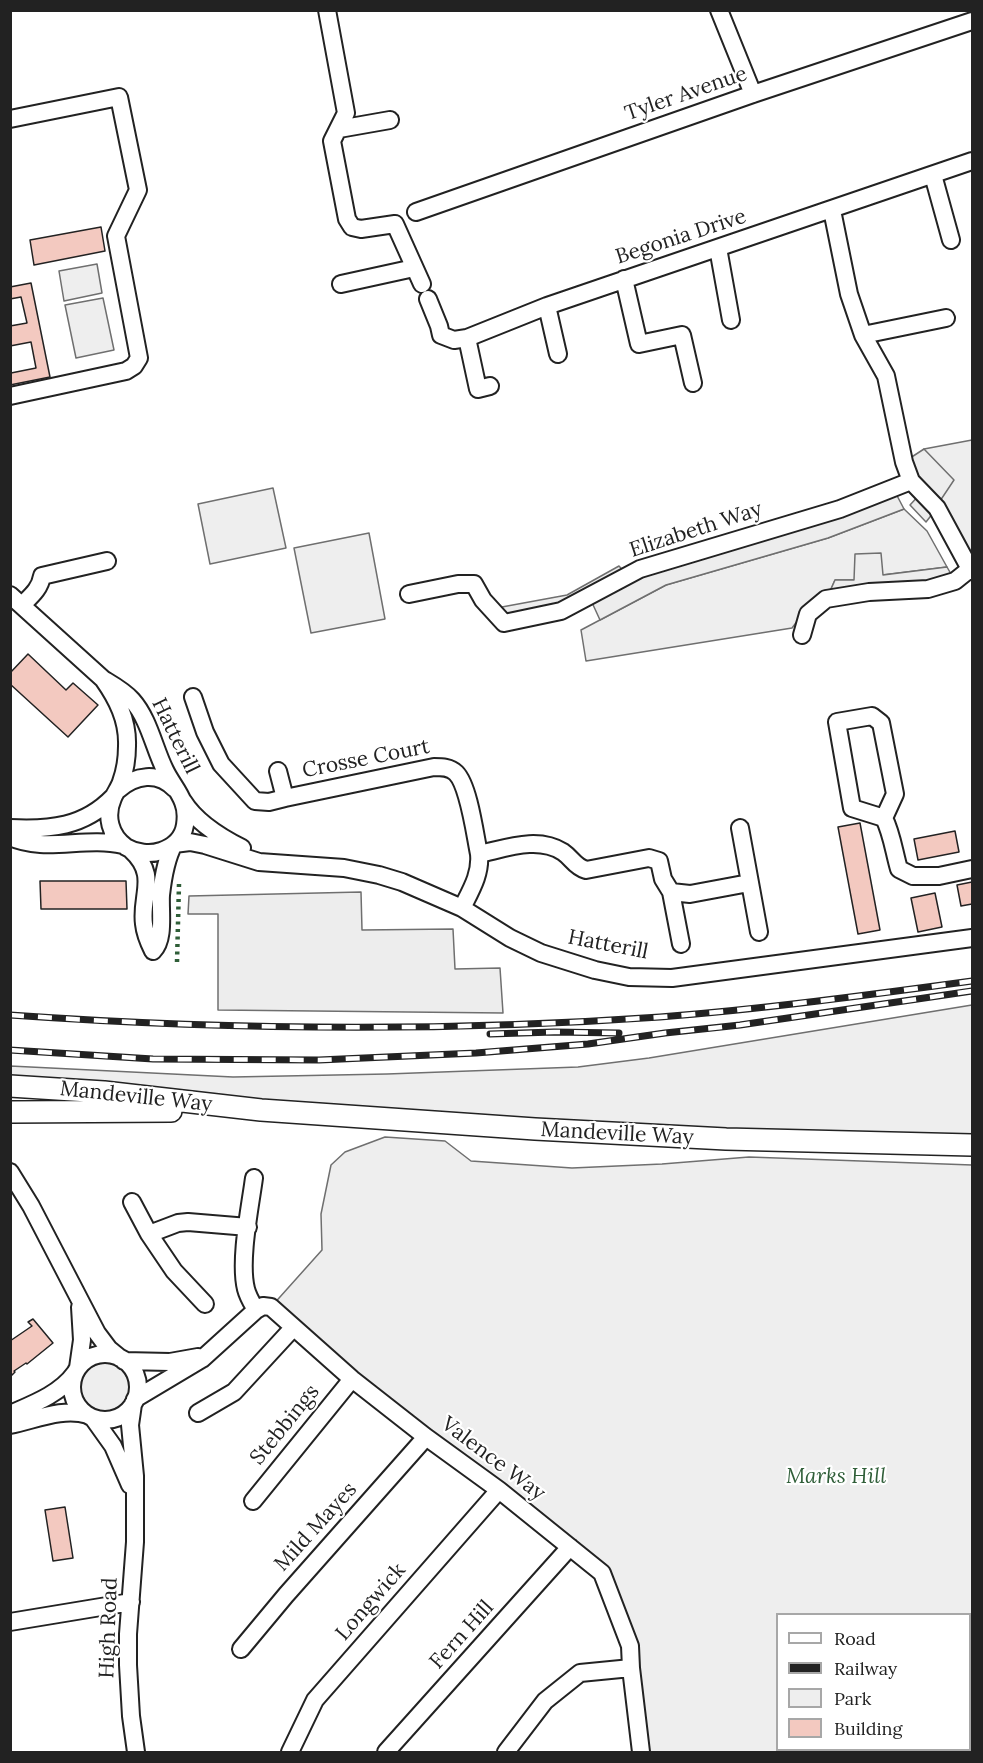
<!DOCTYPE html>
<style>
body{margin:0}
#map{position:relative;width:983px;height:1763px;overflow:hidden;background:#fff;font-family:Lora,serif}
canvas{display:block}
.frame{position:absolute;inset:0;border:12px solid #222;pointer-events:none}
.legend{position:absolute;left:776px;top:1613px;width:195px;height:138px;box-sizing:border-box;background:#fff;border:2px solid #a7a7a7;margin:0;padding:8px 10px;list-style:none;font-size:18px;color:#222}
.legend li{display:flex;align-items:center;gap:12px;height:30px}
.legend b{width:30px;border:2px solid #a7a7a7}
</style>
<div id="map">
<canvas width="983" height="1763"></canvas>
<div class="frame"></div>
<ul class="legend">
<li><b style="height:8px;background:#fff"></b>Road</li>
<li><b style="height:8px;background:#222"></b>Railway</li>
<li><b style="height:16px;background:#eee"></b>Park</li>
<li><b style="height:16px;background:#f3c9c0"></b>Building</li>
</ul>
</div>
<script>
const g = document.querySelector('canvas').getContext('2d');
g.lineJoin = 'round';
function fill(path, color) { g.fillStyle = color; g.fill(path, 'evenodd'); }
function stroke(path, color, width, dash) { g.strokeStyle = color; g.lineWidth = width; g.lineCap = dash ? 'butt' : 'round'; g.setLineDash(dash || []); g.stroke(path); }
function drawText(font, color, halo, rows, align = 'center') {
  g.font = font + ' Lora,serif'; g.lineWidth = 4.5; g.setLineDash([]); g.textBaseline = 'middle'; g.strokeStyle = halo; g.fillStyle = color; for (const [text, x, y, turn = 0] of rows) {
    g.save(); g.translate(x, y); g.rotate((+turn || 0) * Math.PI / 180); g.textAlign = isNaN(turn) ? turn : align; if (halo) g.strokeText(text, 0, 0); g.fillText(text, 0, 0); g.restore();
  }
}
const green = new Path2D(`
 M97,264l5,29 -38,8 -5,-30z
 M103,298l11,52 -38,8 -11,-53z
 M972,440v118l-32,-57 -16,-52z
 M273,488l13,60 -76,16 -12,-60z
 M904,509l23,22 20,36 -65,8 -28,5h-19l-4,9 -16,9 -23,30 -206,33 -5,-31 85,-45 162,-47z
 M369,533l16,86 -74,14 -17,-85z
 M972,1005v140l-96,-1 -865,-58 -1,-20 223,11 154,-3 191,-7 71,-9z
 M385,1137l60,4 26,20 101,7 90,-4 87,-7 223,8v587h-331l-10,-84 -29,-95 -331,-266 51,-57 -1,-36 10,-49 14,-13zM778,1614h192v136h-192z
 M81 1387a24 24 0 1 1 48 0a24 24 0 1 1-48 0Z`);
fill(green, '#eee');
stroke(green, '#6f6f6f', 1.5);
const parking = new Path2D(`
 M924,449l30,31 -14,21 -3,7 -11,14 -16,-17 12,-13 -18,-30z
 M893,488l11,21 -76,29 -162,47 -66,35 -11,-24 -85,27 -13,-14 76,-14 52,-29 9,10z
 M881,553l2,22 64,-8 8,14 -123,17 -1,-9 4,-9h19l1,-26z
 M361,892l1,38 91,-1 2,40 45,-1 3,45 -285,-3v-96h-30l1,-18z`);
fill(parking, '#ededed');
stroke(parking, '#6f6f6f', 1.5);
const building = new Path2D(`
 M101,227l4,24 -71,14 -4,-25z
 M31,283l19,94 -40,8v-14l1,2 25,-5 -5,-26 -21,4v-20l17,-3 -6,-26 -11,2v-12z
 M28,654l38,36 7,-7 25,22 -30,32 -58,-53v-11z
 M860,823l20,107 -22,4 -20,-107z
 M955,831l4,21 -41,8 -4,-21z
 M40,881h86l1,28h-86z
 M972,882v22l-11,2 -4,-21z
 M935,893l7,34 -24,5 -7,-34z
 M33,1319l20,24 -26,21 -1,-1 -12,8 1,1 -5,5v-36l22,-15 -4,-4z
 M65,1507l8,51 -20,3 -8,-51z`);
fill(building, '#f3c9c0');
stroke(building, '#222', 1.5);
const minor = new Path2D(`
 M327,10l19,103 -14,28 15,78 5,8 9,2 34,-5 27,60
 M719,10l34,84
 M10,119l109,-22 19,93 -22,46 23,122 -5,8 -8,5 -116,25
 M339,129l51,-9
 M933,175l18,65
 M832,210l17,84 14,41 23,41 18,86 7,19 26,27 33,61 2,2
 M416,212l337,-118 219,-73
 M718,248l13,72
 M624,279l15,65 43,-9 11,48
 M341,284l73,-16
 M428,299l11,27 2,9 13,5 13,-2 80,-32 425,-145
 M547,306l11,48
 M863,335l83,-17
 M467,338l11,51 12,-3
 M409,594l49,-10h16l9,16 21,23 57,-12 79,-42 200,-60 71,-28
 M10,595l93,84c14,20 25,41 24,67 0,12 -2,25 -6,36 -2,6 -6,11 -8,16 -8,18 -3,38 13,49 10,6 24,8 35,4 12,-4 22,-13 24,-26 1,-7 1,-16 -2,-23 -4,-11 -13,-21 -18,-32 -11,-22 -16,-51 -33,-70 -8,-9 -19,-15 -29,-21
 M22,605c9,-9 18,-16 20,-29l65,-15
 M802,635l6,-21 18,-15 43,-7 59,-3 27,-8 15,-12
 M193,697l12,35 16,32 34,37 14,1 16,-4
 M278,771l7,27 149,-31c8,0 16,0 22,6 13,13 19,62 23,81 2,20 -8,36 -17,54
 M118,790c17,-15 40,-19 57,-1
 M183,801c13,21 37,36 59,47
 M884,818l11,-24 -14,-71 -9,-7 -35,6 15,86 32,10c8,16 10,34 15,51l14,7h26l33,-7
 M10,828c40,2 74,-1 103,-31
 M740,828l19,104
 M10,837c35,16 75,-1 113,8
 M174,844l16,-2 15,3 54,17 85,6 35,7 23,7 60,26 48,30 31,15 54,17 34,7 43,1 300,-40
 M131,850c28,26 9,45 13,74 1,10 5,19 9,27 12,-12 7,-39 8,-56 2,-18 5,-36 13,-51
 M479,854c28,-6 59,-18 84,-2 10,7 11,14 23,18l63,-12 10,3 4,18 8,13 19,2 59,-11
 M671,892l10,52
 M10,1172l21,34 66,127 12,16 11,9
 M254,1178c-4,30 -15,83 -8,111 2,8 6,14 10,21
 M132,1202l17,32 25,37 31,33
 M149,1234l29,-11 10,-1 60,5
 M72 1387a33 33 0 1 1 66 0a33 33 0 1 1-66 0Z
 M124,1361l46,1 28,-5
 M78,1368l4,-28 -2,-33
 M135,1399l67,-40 54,-49 7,-4 8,1 81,72 74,58 73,53 103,83 28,73 1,22 10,84
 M133,1404l-3,21 5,51v66l-7,92v31l3,51 5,36
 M198,1413l36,-21 59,-64
 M10,1414c23,-10 50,-20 65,-41
 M93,1418l20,28 17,39
 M10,1425c25,-5 53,-18 78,-10
 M253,1501l99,-122
 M10,1622l121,-20
 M241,1649l45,-54 140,-158
 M290,1752l25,-52 184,-210
 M386,1752l184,-205
 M506,1752l39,-51 35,-28 51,-5`);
const major = new Path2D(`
 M10,1086l94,6 157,18 274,19 191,10 246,6
 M10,1112l161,-1`);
stroke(minor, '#222', 20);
stroke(major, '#222', 24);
stroke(minor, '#fff', 16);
stroke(major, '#fff', 21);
const rail = new Path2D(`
 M10,1015c216,15 434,17 650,2 104,-8 208,-22 312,-36
 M490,1034l64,-2 65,1
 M10,1050l143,9 166,1 157,-7 112,-9 77,-11 75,-8 232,-34`);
stroke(rail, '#222', 7);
stroke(rail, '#fff', 4.5, [14]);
stroke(new Path2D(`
 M177,962l2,-78`), '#2f5e38', 4.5, [3, 4.5]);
drawText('21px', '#222', '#fff', [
 ["Tyler Avenue",686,94,-19],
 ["Begonia Drive",681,237,-18],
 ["Elizabeth Way",696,530,-18],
 ["Hatterill",175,736,64],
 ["Crosse Court",366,759,-11],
 ["Hatterill",608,945,11],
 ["Mandeville Way",136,1097,6],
 ["Mandeville Way",617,1134,3],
 ["Stebbings",285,1425,-51],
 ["Valence Way",493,1459,37],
 ["Mild Mayes",316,1527,-48],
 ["Longwick",371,1602,-49],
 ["High Road",109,1628,-88],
 ["Fern Hill",462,1635,-48]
]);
drawText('italic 21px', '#2f5e38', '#fff', [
 ["Marks Hill",836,1477]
]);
</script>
